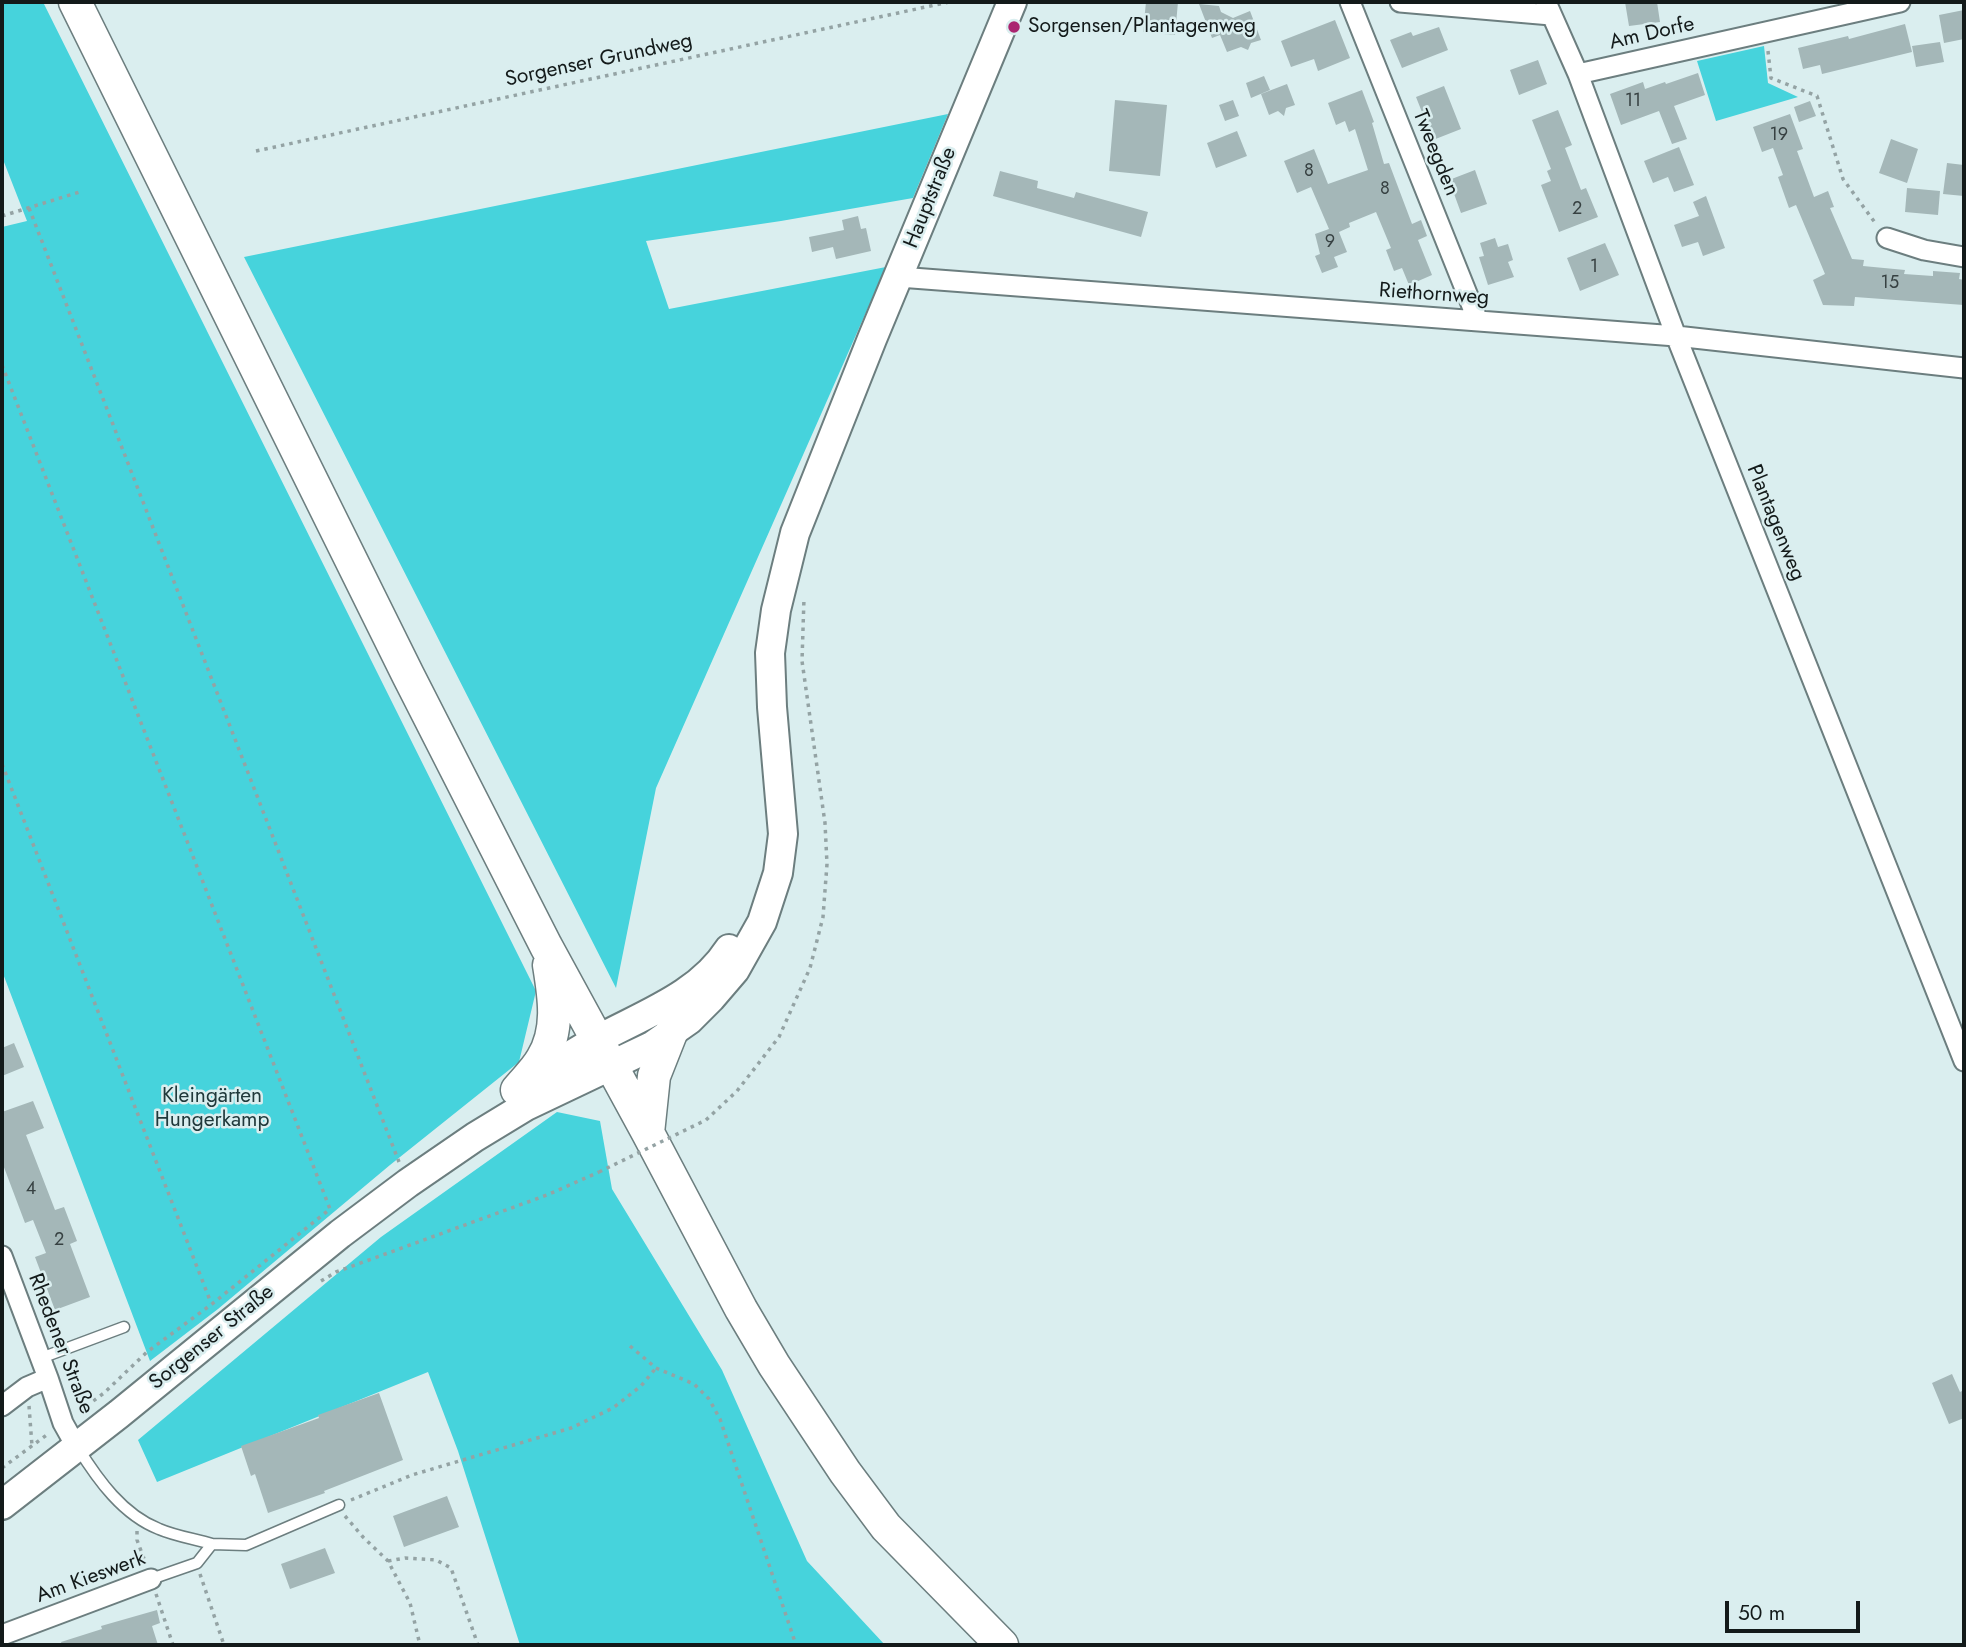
<!DOCTYPE html>
<meta charset="utf-8">
<style>
body{margin:0}
#map{position:relative;width:1966px;height:1647px;overflow:hidden;background:#daeeef;font-family:Jost,sans-serif}
canvas{display:block}
.frame{position:absolute;inset:0;border:4px solid #131a1a;pointer-events:none}
.scale{position:absolute;left:1725px;top:1601px;width:135px;height:32px;box-sizing:border-box;border:4px solid #131a1a;border-top:0;padding-left:9px;font-size:21px;line-height:24px;white-space:nowrap;color:#131a1a;-webkit-text-stroke:5px #daeeef;paint-order:stroke}
</style>
<div id="map">
<canvas width="1966" height="1647"></canvas>
<div class="frame"></div>
<div class="scale">50 m</div>
</div>
<script>
const g = document.querySelector('canvas').getContext('2d');
g.lineJoin = 'round';
function fill(path, color) { g.fillStyle = color; g.fill(path, 'evenodd'); }
function stroke(path, color, width, dash) { g.strokeStyle = color; g.lineWidth = width; g.lineCap = dash ? 'butt' : 'round'; g.setLineDash(dash || []); g.stroke(path); }
function drawText(font, color, halo, rows, align = 'center') {
  g.font = font + ' Jost,sans-serif'; g.lineWidth = 5; g.setLineDash([]); g.textBaseline = 'middle'; g.strokeStyle = halo; g.fillStyle = color; for (const [text, x, y, turn = 0] of rows) {
    g.save(); g.translate(x, y); g.rotate((+turn || 0) * Math.PI / 180); g.textAlign = isNaN(turn) ? turn : align; if (halo) g.strokeText(text, 0, 0); g.fillText(text, 0, 0); g.restore();
  }
}
fill(new Path2D(`
 M2,2h41l493,989 -17,71 -129,103 -172,144 -68,52 -148,-390v-744l25,-6 -25,-64z
 M1764,46l4,37 30,14 -82,24 -19,-60z
 M948,114l-35,84 -132,23 -135,20 23,68 217,-42 -230,521 -40,200 -372,-731z
 M557,1112l43,9 12,68 110,181 85,191 78,84h-365l-62,-194 -30,-79 -271,110 -19,-42 243,-203z`), '#46d3dc');
fill(new Path2D(`
 M1146,2h32l-3,33 -32,-3z
 M1625,2h32l3,20 -31,4z
 M1199,4l20,2 2,6 12,6 17,-7 11,29 -10,3 -3,7 -7,-3 -14,5 -7,-17 -8,3z
 M1964,10v29l-20,4 -5,-28z
 M1335,20l15,38 -32,13 -4,-12 -23,8 -10,-26z
 M1905,24l7,28 -90,22 -2,-9 -17,4 -5,-21 50,-12 1,3z
 M1439,27l9,23 -46,18 -12,-28 21,-8 2,4z
 M1940,42l4,20 -28,5 -4,-21z
 M1538,60l9,24 -28,11 -9,-25z
 M1698,73l7,22 -31,11 13,33 -15,5 -13,-33 -38,14 -11,-31 33,-12 2,7 20,-7 1,2z
 M1264,76l6,14 -19,8 -5,-15z
 M1287,84l8,21 -9,3 -2,8 -6,-5 -9,4 -8,-21z
 M1444,86l17,43 -28,11 -17,-43z
 M1362,90l12,32 -2,1 12,41 5,-1 23,61 9,-4 6,16 -9,4 14,35 -23,10 -7,-17 -8,3 -8,-21 5,-2 -15,-36 -27,11 1,4 -11,5 8,20 -13,5 4,10 -16,6 -7,-17 5,-2 -5,-20 14,-5 -18,-42 -14,6 -13,-32 30,-12 14,35 40,-14 -13,-41 -6,3 -4,-11 -9,4 -8,-22z
 M1115,100l52,5 -7,71 -51,-5z
 M1233,100l6,16 -14,5 -6,-16z
 M1810,101l6,15 -17,6 -5,-15z
 M1558,110l14,35 -7,3 16,42 5,-2 12,29 -39,15 -18,-47 10,-4 -4,-10 4,-2 -19,-49z
 M1790,114l13,35 -6,2 17,46 14,-6 6,16 -4,1 22,51 12,1 -1,6 42,4 -1,4 29,2v-5l27,2 -1,6 5,1v25l-109,-8 -1,9 -31,-1 -10,-25 12,-6 -29,-69 -7,3 -11,-31 5,-2 -10,-27 -11,4 -9,-25z
 M1237,131l10,25 -31,12 -9,-25z
 M1891,139l27,10 -11,34 -28,-10z
 M1679,147l15,38 -20,7 -6,-15 -15,6 -9,-22z
 M1947,163l17,2v31l-21,-2z
 M1475,170l12,34 -26,9 -12,-33z
 M1000,171l38,10 -1,7 37,10 2,-6 72,20 -7,25 -148,-41z
 M1907,188l33,3 -2,24 -33,-3z
 M1706,196l19,52 -22,8 -5,-14 -16,5 -8,-22 25,-9 -6,-14z
 M858,216l3,13 5,-1 5,23 -35,8 -3,-12 -21,5 -3,-15 35,-7 -2,-10z
 M1495,238l3,9 10,-3 5,16 -5,2 6,15 -26,8 -9,-28 5,-1 -4,-13z
 M1605,243l14,32 -39,16 -13,-33z
 M14,1043l10,24 -22,9v-28z
 M33,1101l11,27 -18,7 29,75 9,-3 13,34 -7,3 20,53 -35,13 -20,-53 11,-4 -13,-33 -8,3 -23,-61v-50z
 M1952,1374l8,18 4,-2v28l-15,6 -17,-41z
 M379,1393l24,67 -79,31 1,2 -57,20 -13,-39 -4,2 -10,-30 78,-28 -1,-3z
 M447,1496l12,31 -55,20 -11,-31z
 M325,1548l10,25 -45,16 -9,-25z
 M157,1610l3,13 -8,3 6,19h-96l-1,-3 41,-13 -1,-3z`), '#a4b7b8');
const lane = new Path2D(`
 M41,1358l83,-31
 M78,1448c20,32 45,67 81,81 16,7 36,10 53,15
 M151,1579l46,-16 15,-19 34,1 93,-40`);
const street = new Path2D(`
 M1350,2l128,319
 M1400,2l151,13
 M1546,2l32,72 98,262 288,725
 M1578,74l322,-72
 M1887,238l37,12 40,7
 M899,277l777,59 288,32
 M2,1256l46,122 15,45 14,25
 M2,1406l25,-19 21,-9
 M2,1635l149,-56`);
const secondary = new Path2D(`
 M526,1084c23,-15 45,-30 69,-43 47,-26 104,-45 134,-92
 M2,1505l117,-91 221,-180 68,-51 67,-46 51,-31 126,-60 37,-26 22,-22 24,-28 27,-48 16,-49 5,-39 -11,-127 -2,-54 6,-43 19,-77 77,-194 140,-337`);
const primary = new Path2D(`
 M75,2l333,673 138,271 102,187 93,176 33,56 71,107 41,55 116,118
 M517,1090c8,-10 19,-20 25,-31 18,-29 12,-63 7,-94
 M648,1133l6,-57 17,-43`);
stroke(lane, '#6c7e7f', 13);
stroke(street, '#6c7e7f', 23);
stroke(secondary, '#6c7e7f', 32);
stroke(primary, '#6c7e7f', 35);
stroke(new Path2D(`
 M1768,51l3,27 46,18 26,83 33,45
 M256,151l693,-149
 M29,208l370,954
 M2,216l81,-25
 M2,365l328,844 -118,95 -65,48 -43,41 -27,20
 M2,764l209,539
 M706,1120l31,-29 42,-54 31,-69 13,-51 4,-53 -2,-41 -23,-162 2,-63
 M321,1281l15,-9 211,-77 52,-23
 M630,1346l26,22 38,16 15,15 11,20 76,226
 M29,1406l3,40
 M2,1468l46,-34
 M351,1500l61,-25 159,-47 42,-20 28,-22 15,-18
 M345,1516l18,21 25,24 22,42 10,42
 M137,1531v9l9,24
 M388,1561l17,-3 31,2 15,8 27,77
 M200,1574l24,71
 M156,1594l17,51`), '#94a3a4', 3.5, [3.5, 5]);
stroke(lane, '#fff', 10);
stroke(street, '#fff', 19);
stroke(secondary, '#fff', 28);
stroke(primary, '#fff', 32);
stroke(new Path2D(`
 M599,1172l107,-52`), '#94a3a4', 3.5, [3.5, 5]);
for (const [x, y, r, color] of [
 [1014,27,7,"#aa2570"]
]) { const dot = new Path2D(); dot.arc(x, y, r, 0, 2 * Math.PI); g.fillStyle = color; g.fill(dot); stroke(dot, '#daeeef', 2.5); }
drawText('18px', '#374142', null, [
 ["11",1633,102],
 ["19",1779,136],
 ["8",1309,172],
 ["8",1385,190],
 ["2",1577,210],
 ["9",1330,243],
 ["1",1594,268],
 ["15",1890,284],
 ["4",31,1190],
 ["2",59,1241]
]);
drawText('21px', '#131a1a', '#daeeef', [
 ["Sorgensen/Plantagenweg",1028,27]
], 'left');
drawText('21px', '#131a1a', '#daeeef', [
 ["Am Dorfe",1652,34,-13],
 ["Sorgenser Grundweg",599,61,-12],
 ["Tweegden",1435,153,68],
 ["Hauptstraße",931,198,-68],
 ["Riethornweg",1434,295,4],
 ["Plantagenweg",1775,523,68],
 ["Sorgenser Straße",212,1338,-39],
 ["Rhedener Straße",60,1344,69],
 ["Am Kieswerk",91,1578,-20]
]);
drawText('21px', '#20393b', '#daeeef', [
 ["Kleingärten",212,1097],
 ["Hungerkamp",212,1121]
]);
</script>
